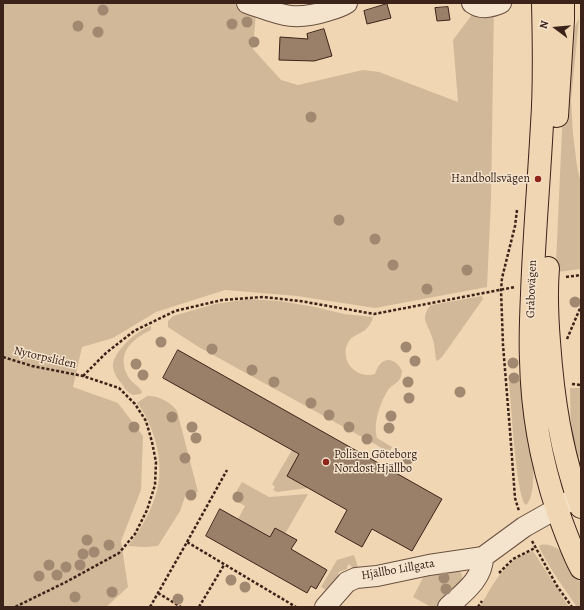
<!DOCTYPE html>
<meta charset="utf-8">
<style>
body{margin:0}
#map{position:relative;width:584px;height:610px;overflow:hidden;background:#f0d6b2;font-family:Alegreya,serif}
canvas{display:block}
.frame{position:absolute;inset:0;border:4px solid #3c231a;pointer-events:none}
.north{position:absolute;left:536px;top:8px;width:40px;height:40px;-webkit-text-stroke:3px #f5e4cd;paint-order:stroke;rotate:286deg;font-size:11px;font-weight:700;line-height:16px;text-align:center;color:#3c231a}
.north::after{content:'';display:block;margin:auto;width:14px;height:18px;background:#3c231a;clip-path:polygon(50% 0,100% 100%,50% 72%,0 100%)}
</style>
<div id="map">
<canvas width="584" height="610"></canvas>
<div class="frame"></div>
<div class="north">N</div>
</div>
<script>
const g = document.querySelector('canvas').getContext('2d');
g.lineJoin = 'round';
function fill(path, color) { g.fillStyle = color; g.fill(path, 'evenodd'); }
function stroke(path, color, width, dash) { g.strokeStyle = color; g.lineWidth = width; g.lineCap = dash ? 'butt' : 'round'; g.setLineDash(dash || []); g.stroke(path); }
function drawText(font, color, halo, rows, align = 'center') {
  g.font = font + ' Alegreya,serif'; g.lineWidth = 3; g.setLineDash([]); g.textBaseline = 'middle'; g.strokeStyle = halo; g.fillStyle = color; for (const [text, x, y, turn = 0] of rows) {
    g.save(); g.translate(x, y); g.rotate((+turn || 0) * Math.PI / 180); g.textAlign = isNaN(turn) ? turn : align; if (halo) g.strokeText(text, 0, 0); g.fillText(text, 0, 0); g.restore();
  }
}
fill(new Path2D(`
 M3,3h229l24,9 -3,37 28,31 17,5 65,-15 16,2 79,30 -5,-62 18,-24 1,-13h22l-3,197 -4,87 -112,21 -78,-12 -72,-6 -69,22 -43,26 -31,9 -9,40 45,16 25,33 -2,54 -20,51 7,46 -22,20h-103z
 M579,19l-8,81 2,34 4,32 4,18v85l-24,3 -1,-9 9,-199 11,-40z
 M482,296l1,3 -41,58 -5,4 -1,-1c-1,-7 -1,-15 -4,-23 -4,-13 -13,-19 -1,-32z
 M248,299l32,2 35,6 29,7 29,3c-5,18 -18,15 -24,24 -7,10 -3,25 8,31 5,3 12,4 18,2 5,-17 19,-19 27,-3 -1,13 -8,11 -14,19 -8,13 -15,33 -11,48l15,9 -3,5 -192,-106 -29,-19v-6l5,-5 42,-12z
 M151,326v4c-20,9 -36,25 -22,48 3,5 10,8 13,14l-1,2 -8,1c-5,-2 -8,-6 -11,-11 -4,-4 -8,-11 -9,-16 -2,-16 25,-38 38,-42z
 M523,379c3,22 20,114 3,126 -10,-7 -15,-105 -17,-123z
 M570,388h11v70l-5,-3 -5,-16z
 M147,396c11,-1 25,7 30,15l21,81 -11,-1 -7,20 -22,35 -13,1 -17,-1c14,-17 29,-45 31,-67 3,-24 -7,-58 -22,-76z
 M292,450l7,4 9,34 -31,4 -4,-2 2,-3 -3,-3z
 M242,482l27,15 39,-3 -23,40 -10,-6 -5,9 -32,-18 7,-13 -13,-7z
 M540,545c20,-4 35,21 40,37 3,7 1,18 1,25h-4c-13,-19 -28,-39 -38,-60z
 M533,551l36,56h-89c13,-23 26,-49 53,-56z
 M354,555l4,12 -6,1 -2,-4 -3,2v3l-8,3 -1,2 3,6 -13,11 -7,-4 16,-27z
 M459,570l3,5 -1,10 -21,22h-9l-18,-10 11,-21z`), '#d1b898');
const building = new Path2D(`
 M387,4l4,14 -24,6 -3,-13z
 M448,7l2,13 -13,1 -2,-13z
 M324,29l8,27 -18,5 -35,-1 1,-23 28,2 -1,-5z
 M178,350l264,149 -30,52 -40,-22 -10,18 -27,-15 12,-22 -60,-34 12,-22 -136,-76z
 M220,509l50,28 5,-9 22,12 -6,9 36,21 -11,19 -5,-3 -4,7 -101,-57z`);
fill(building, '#9a8069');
stroke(building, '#3c231a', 1);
const minor = new Path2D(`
 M247,3c32,11 45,19 80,8 7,-2 14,-4 20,-8
 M472,3c10,7 19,4 29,0
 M325,607l22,-25 9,-4 21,-2 52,-11 54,-8 41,-30 46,-26
 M448,607c15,-14 35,-28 35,-50`);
const major = new Path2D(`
 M543,3c1,40 2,81 -1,121 -3,57 -8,113 -10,170 -1,22 -2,44 -1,66 1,51 10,101 26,149 7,20 14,40 24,59
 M557,116l6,-96v-17
 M548,268c-2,24 -1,49 1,74 4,57 12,110 32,165`);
stroke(minor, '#695040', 22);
stroke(major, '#3c231a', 24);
stroke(new Path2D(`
 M517,210l-2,16 -13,52 -1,12 2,55 7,86 5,67 4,13
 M566,277l15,-2
 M567,339l14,-33
 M3,357l29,9 51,10 36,12 16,16 11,17 6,21 4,20 -1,23 -8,25 -12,24 -16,19 -53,29 -51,25
 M83,376l23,-23 28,-22 41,-20 47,-11 41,-3 37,4 74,13 141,-27
 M572,384l9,1
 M532,541l25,45 15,21
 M187,542l40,-72
 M499,573l14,-14 22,-11
 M158,593l23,14
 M150,607l37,-65 109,65
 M199,607l25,-42
 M478,607l4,-6`), '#3c231a', 2.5, [3, 2]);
stroke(minor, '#f5e4cd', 20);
stroke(major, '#f0d6b2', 22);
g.fillStyle = '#a18870';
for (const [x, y] of [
 [103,10],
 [247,22],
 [232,24],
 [78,26],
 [98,32],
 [254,42],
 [311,117],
 [339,220],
 [375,239],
 [393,265],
 [467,270],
 [427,289],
 [575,302],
 [161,342],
 [406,347],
 [212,349],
 [415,361],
 [513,363],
 [136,364],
 [252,370],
 [143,375],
 [514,378],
 [274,382],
 [408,382],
 [460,392],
 [409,398],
 [311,403],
 [329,415],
 [391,416],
 [172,417],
 [134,427],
 [192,427],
 [349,427],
 [389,428],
 [196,438],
 [367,439],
 [185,458],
 [408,459],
 [191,495],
 [238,497],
 [87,540],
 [109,545],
 [94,552],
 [83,554],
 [49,565],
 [80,565],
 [66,567],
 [57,575],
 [39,576],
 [444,578],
 [231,580],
 [245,587],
 [446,589],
 [112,592],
 [75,597],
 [178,599]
]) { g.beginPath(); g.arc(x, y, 5.5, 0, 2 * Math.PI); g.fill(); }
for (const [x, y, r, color] of [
 [538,179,4,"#8f2418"],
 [326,462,4,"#8f2418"]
]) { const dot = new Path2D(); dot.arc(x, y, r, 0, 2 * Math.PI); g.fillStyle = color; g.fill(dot); stroke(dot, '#f5e4cd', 1.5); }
drawText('12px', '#3c231a', '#f5e4cd', [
 ["Handbollsvägen",530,179],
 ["Polisen Göteborg",334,455,"left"],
 ["Nordost Hjällbo",334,469,"left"]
], 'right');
drawText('12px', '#3c231a', '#f5e4cd', [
 ["Gråbovägen",532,289,-88],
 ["Nytorpsliden",45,358,13],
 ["Hjällbo Lillgata",398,570,-10]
]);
</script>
